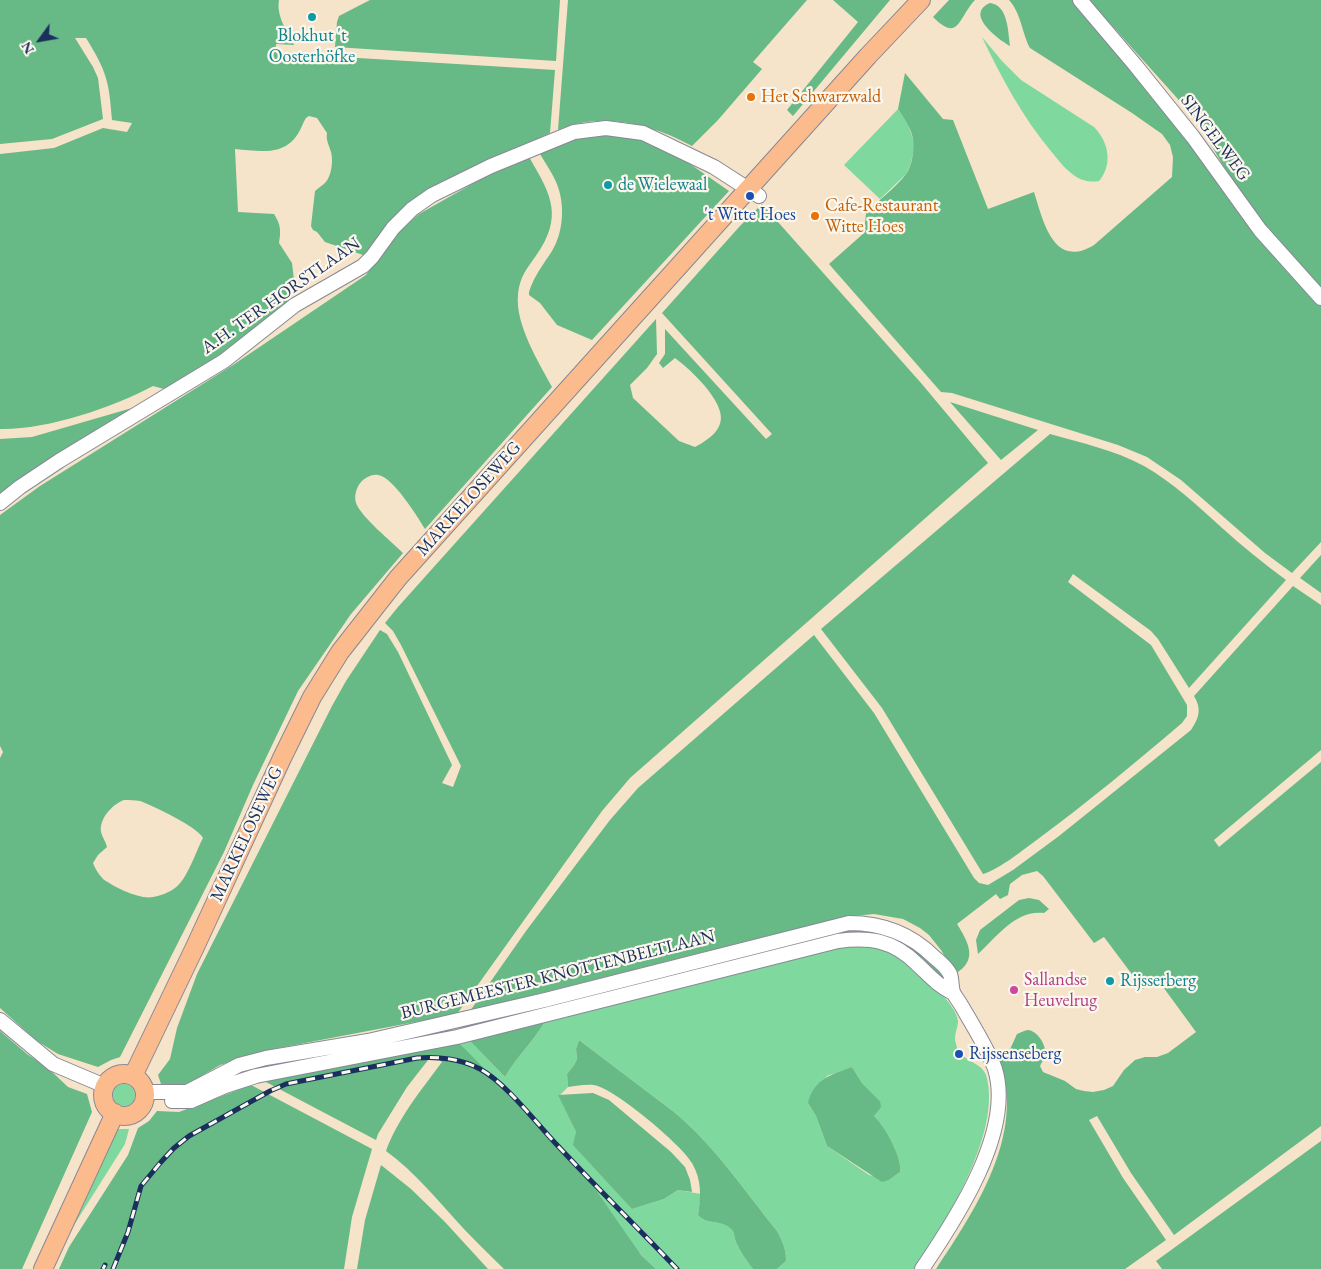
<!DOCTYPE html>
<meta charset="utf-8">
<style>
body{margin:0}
#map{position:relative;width:1321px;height:1269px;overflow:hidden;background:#f5e3ca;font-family:"EB Garamond",serif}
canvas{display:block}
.north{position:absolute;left:15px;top:15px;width:50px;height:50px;-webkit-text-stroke:4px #fbf7ec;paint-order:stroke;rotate:238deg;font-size:14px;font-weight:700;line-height:20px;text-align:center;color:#1b2f5e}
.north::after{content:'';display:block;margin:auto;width:18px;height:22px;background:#1b2f5e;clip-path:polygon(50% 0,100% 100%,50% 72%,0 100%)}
</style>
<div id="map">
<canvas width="1321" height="1269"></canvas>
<div class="north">N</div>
</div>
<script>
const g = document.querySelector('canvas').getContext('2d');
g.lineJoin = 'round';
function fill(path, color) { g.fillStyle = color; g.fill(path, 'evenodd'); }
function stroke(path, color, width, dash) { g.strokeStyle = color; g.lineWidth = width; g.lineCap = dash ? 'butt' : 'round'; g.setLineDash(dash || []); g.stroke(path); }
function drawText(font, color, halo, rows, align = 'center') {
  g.font = font + ' "EB Garamond",serif'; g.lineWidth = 4.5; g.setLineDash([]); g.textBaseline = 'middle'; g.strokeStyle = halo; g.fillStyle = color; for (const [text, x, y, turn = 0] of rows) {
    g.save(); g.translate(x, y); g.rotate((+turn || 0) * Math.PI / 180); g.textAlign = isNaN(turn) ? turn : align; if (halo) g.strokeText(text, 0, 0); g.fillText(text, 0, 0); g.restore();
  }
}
fill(new Path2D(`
 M982,37l20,24 19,19 73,47c15,15 19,38 5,54 -10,2 -20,-1 -28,-8 -8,-6 -14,-15 -21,-23 -28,-34 -49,-73 -68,-113z
 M898,109l10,14 7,23 -5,20 -4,8 -26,25 -36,-34z
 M856,942c9,1 22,0 30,4 17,10 71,55 72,75 0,8 -5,14 -2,23 4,18 25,17 30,31 17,56 -41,149 -72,194h-137l9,-8c0,-12 -3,-19 -9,-30 -33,-41 -63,-86 -103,-119l-95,-72 -3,9 1,10 -3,6 -7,9 1,13 -9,9 17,36 56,77 32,-10 14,-9 23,4 -3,21c8,10 24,5 33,13 4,3 3,10 5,14 4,10 11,19 17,27h-97l-15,-14 -183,-213 11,-2 36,37c12,-21 29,-36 41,-57zM852,1067l10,16 18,18 -6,15c9,9 29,43 26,56l-11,8 -20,-5 -42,-29 -11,-30 -8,-13 19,-27z
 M113 1095a11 11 0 1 1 22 0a11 11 0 1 1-22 0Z
 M116,1129h13l-4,15 -61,97z`), '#7fd99f');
fill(new Path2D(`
 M0,0h279c-3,16 8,31 15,45l-18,-1v9l279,17 -5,63 -83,39 -101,84 -41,-14 -8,-10 -4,-2 -2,-4 4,-35c3,-3 7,-5 10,-8 7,-7 9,-25 5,-34 -2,-6 -4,-10 -3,-16l-10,-15 -8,-2 -3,2c-3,4 -4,9 -7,14 -14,25 -40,19 -64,17l3,63 36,2c7,11 7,17 5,29l13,20 2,17 -5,24 -68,53 -57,32 -11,-3c-41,22 -107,44 -153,43v-275l54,-6 49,-20 24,4 5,-9 -20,-3c-3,-39 -5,-48 -26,-82h-11l18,29 5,11 5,41 -51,20 -52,5z
 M370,0h190l-4,61 -221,-14 2,-25 2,-6z
 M568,0h239l-54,62 9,7 -44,51 -26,26c-41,-22 -90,-35 -134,-16z
 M833,0h57l-97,116 -6,-6 71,-88z
 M949,0h26c-17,18 -16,43 -42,17z
 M1009,0h65l76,87 106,148 65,68v239l-29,31 -27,-20 -84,-73 -34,-23 -29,-12 -166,-52 -11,-1 -112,-128 35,-31 2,-19 -2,-4 6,-5 2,2c11,-10 25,-21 34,-33 3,-4 5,-10 6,-15 5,-21 -2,-33 -14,-50l7,-36 38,46 10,1 35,89 46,-17c9,28 19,78 60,53l78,-68 1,-20 -3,-12 -8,-11 -30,-21 -102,-65c-8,-15 -9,-35 -21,-48z
 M1089,0h232v288l-56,-59 -22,-30 -45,-76 -21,-25z
 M990,3c18,2 18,28 20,43 -12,-7 -46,-32 -20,-43z
 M603,132l44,9 33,16 49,34 -137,149 -35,-15 -17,-22 -11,-8v-3c5,-16 14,-27 23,-41 11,-18 13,-44 6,-64 -4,-12 -13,-24 -19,-35l34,-14z
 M529,157c19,33 34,55 12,91 -11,18 -21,25 -23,47 -3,29 21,68 34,92l-127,142c-8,-13 -32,-52 -47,-54 -6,-1 -13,3 -17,7 -5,6 -7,14 -5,21 5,14 36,39 47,50l-52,61 -53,77 -45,94 -29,67 -104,205 -9,3 -13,7 -40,-13 -21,-13 -37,-33v-250l3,-6 -3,-6v-231l40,-29 193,-121 133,-90 34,-44 19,-17 62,-35zM124,800c6,0 11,0 16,1 13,5 58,26 63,37 -7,13 -16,42 -28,50 -5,4 -15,8 -22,9 -13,3 -39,-10 -50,-18 -5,-5 -8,-11 -10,-16l5,-8 9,-8c-1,-5 -5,-10 -6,-15 -2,-14 12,-28 23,-32z
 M762,204l159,179 67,80 -358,315 -28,33 -145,203 -194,37 -43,14 -32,19h-27l-3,-9 12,-16 7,-31 20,-54 135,-268 14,-25 34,-51 7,4 11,18 54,113 -10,18 11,4 8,-21 -60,-121 -8,-14 -8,-8 13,-16 258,-288 1,35 -10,14 -17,17 3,13 46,43 16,6c34,-18 32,-34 9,-62 -9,-10 -18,-19 -29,-27l-12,10 -4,-5 6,-9v-25l101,110 6,-5 -110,-121 78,-87z
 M950,402l88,28 -37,30z
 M132,408l-132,88v-57l32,-2z
 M1050,434c31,9 65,16 94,32 28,16 53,39 77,61 21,19 42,36 65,53l-97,108 -31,-49 -7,-8 -78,-57 -5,8 83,63 36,60v11l-5,7c-47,40 -94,79 -144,116 -14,10 -38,30 -55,35l-101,-166 -61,-79z
 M1321,555v38l-21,-15z
 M1293,586l28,19v145l-107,90 5,7 102,-85v364l-147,109 -43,-62 -34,-57 -8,4 34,58 43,62 -41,29h-189c38,-57 91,-136 63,-207l8,-6 10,-22c3,-1 8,-4 11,-4 10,1 19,16 17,25 0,3 -3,7 -5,11l3,6 22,9 11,8 8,2 9,1 11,-2 9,-4 11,-16 11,-10 10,-3h12l11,-4 28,-21 -38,-52 -15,9 -39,-52 -10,6 -51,-67 -6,-5 -15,4 -12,9 -2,11 -8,4 -4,-5 -39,30c11,18 22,36 -2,50l-14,-24 -12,-15 -9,-7 -17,-9 -29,-5 -20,2 -83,19 -301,76 56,-80 52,-69 32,-42 28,-32 176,-153 60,78 100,165 5,5 9,2 25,-15 46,-34 132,-106c8,-12 11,-21 3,-34z
 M1029,898l10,2 10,9 -5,4c-29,-3 -46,23 -66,41l-2,-14 4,-10 39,-30z
 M865,926l35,11 44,33 3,11 -68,-43 -147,27 -3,-9z
 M546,1020c-12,21 -29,36 -41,57l-36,-37z
 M0,1031l27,23 22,15 19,18 19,7 5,18 -70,157h-22z
 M579,1040l95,72c40,33 70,78 103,119 6,11 9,18 9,30l-9,8h-24c-6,-8 -13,-17 -17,-27 -2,-5 -1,-11 -6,-14 -8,-8 -24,-3 -32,-13 3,-18 4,-35 -6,-52 -10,-18 -78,-75 -98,-78 -8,-1 -18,1 -26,2l-1,-13 7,-9 3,-6 -1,-10z
 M458,1042l117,118 66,95 15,14h-152c-14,-14 -28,-27 -41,-41 -25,-27 -48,-56 -77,-77 12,-33 36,-62 56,-89l-10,-7 -25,32 -29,47 -2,6 -112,-59z
 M852,1067l10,16 18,18 1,6 -7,9c10,9 29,43 26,56l-11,8 -7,2 -55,-36 -11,-30 -8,-13c5,-23 24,-29 44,-36z
 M251,1085l121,64 -20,68 -8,52h-285l10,-22 59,-92 10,-27 11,-7 8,-10 22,1z
 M593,1093l16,7 62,52 14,15 5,13 2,12 -14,-2 -14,9 -32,10 -59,-64 3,-13 -18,-37z
 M1321,1141v128h-159l-6,-8z
 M381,1165l30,24 34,33 43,47h-131l8,-49z`), '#67b986');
const minor = new Path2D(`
 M1080,0l56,66 57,71 67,93 61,68
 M0,503l20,-16 39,-26 165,-100 71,-56 68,-39 9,-9 21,-29 19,-19 20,-14 59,-29 83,-34 32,-4 37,5 71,34 45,29
 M0,1020l53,44 52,22
 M145,1092h42l52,-27 27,-7 102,-17 177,-41 304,-77c33,0 62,11 85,34 5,4 13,11 16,17 2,5 1,12 3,18 2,5 6,9 8,13 10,17 28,46 34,64 19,62 -39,150 -73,200
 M172,1101h19l34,-15 31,-10 201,-39 381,-96c32,-4 55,-1 79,23 14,13 19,20 36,29`);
const major = new Path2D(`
 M103 1095a21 21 0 1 1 42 0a21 21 0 1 1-42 0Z
 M133,1076l62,-129 87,-189 30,-61 28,-45 58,-74 470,-522 53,-56
 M43,1269l72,-156`);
stroke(minor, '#888994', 16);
stroke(major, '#888994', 20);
stroke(minor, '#fff', 14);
stroke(major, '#fbbb8d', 18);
const rail = new Path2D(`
 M103,1269l2,-4
 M113,1269l15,-37 13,-46 20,-24 13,-14 15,-12 81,-45 16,-7 131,-26c20,-2 45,1 63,11 26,14 57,55 78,77 39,42 80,82 119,123`);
stroke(rail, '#1b2f5e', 5);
stroke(rail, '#fbf7ec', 3, [9]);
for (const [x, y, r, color] of [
 [312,17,5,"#0f9aa8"],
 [751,97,5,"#e8710a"],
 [608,185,5,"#0f9aa8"],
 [750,196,5,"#1a4fb4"],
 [815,216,5,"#e8710a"],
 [1110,981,5,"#0f9aa8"],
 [1014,990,5,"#d1479c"],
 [959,1054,5,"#1a4fb4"]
]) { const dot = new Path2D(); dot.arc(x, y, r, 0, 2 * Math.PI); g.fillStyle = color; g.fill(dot); stroke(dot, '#fbf7ec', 2); }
drawText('18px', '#0d838f', '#fbf7ec', [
 ["Blokhut 't",312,36,"center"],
 ["Oosterhöfke",312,57,"center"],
 ["de Wielewaal",618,185],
 ["Rijsserberg",1120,981]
], 'left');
drawText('18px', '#c56008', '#fbf7ec', [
 ["Het Schwarzwald",761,97],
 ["Cafe-Restaurant",825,206],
 ["Witte Hoes",825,227]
], 'left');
drawText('18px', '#1b2f5e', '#fbf7ec', [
 ["SINGELWEG",1215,138,53],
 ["A.H. TER HORSTLAAN",281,296,-35],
 ["MARKELOSEWEG",469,499,-48],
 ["MARKELOSEWEG",247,834,-65],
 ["BURGEMEESTER KNOTTENBELTLAAN",558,975,-14]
]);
drawText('18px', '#164399', '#fbf7ec', [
 ["'t Witte Hoes",750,215],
 ["Rijssenseberg",969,1054,"left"]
]);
drawText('18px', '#b23c85', '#fbf7ec', [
 ["Sallandse",1024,980],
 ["Heuvelrug",1024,1001]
], 'left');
</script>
